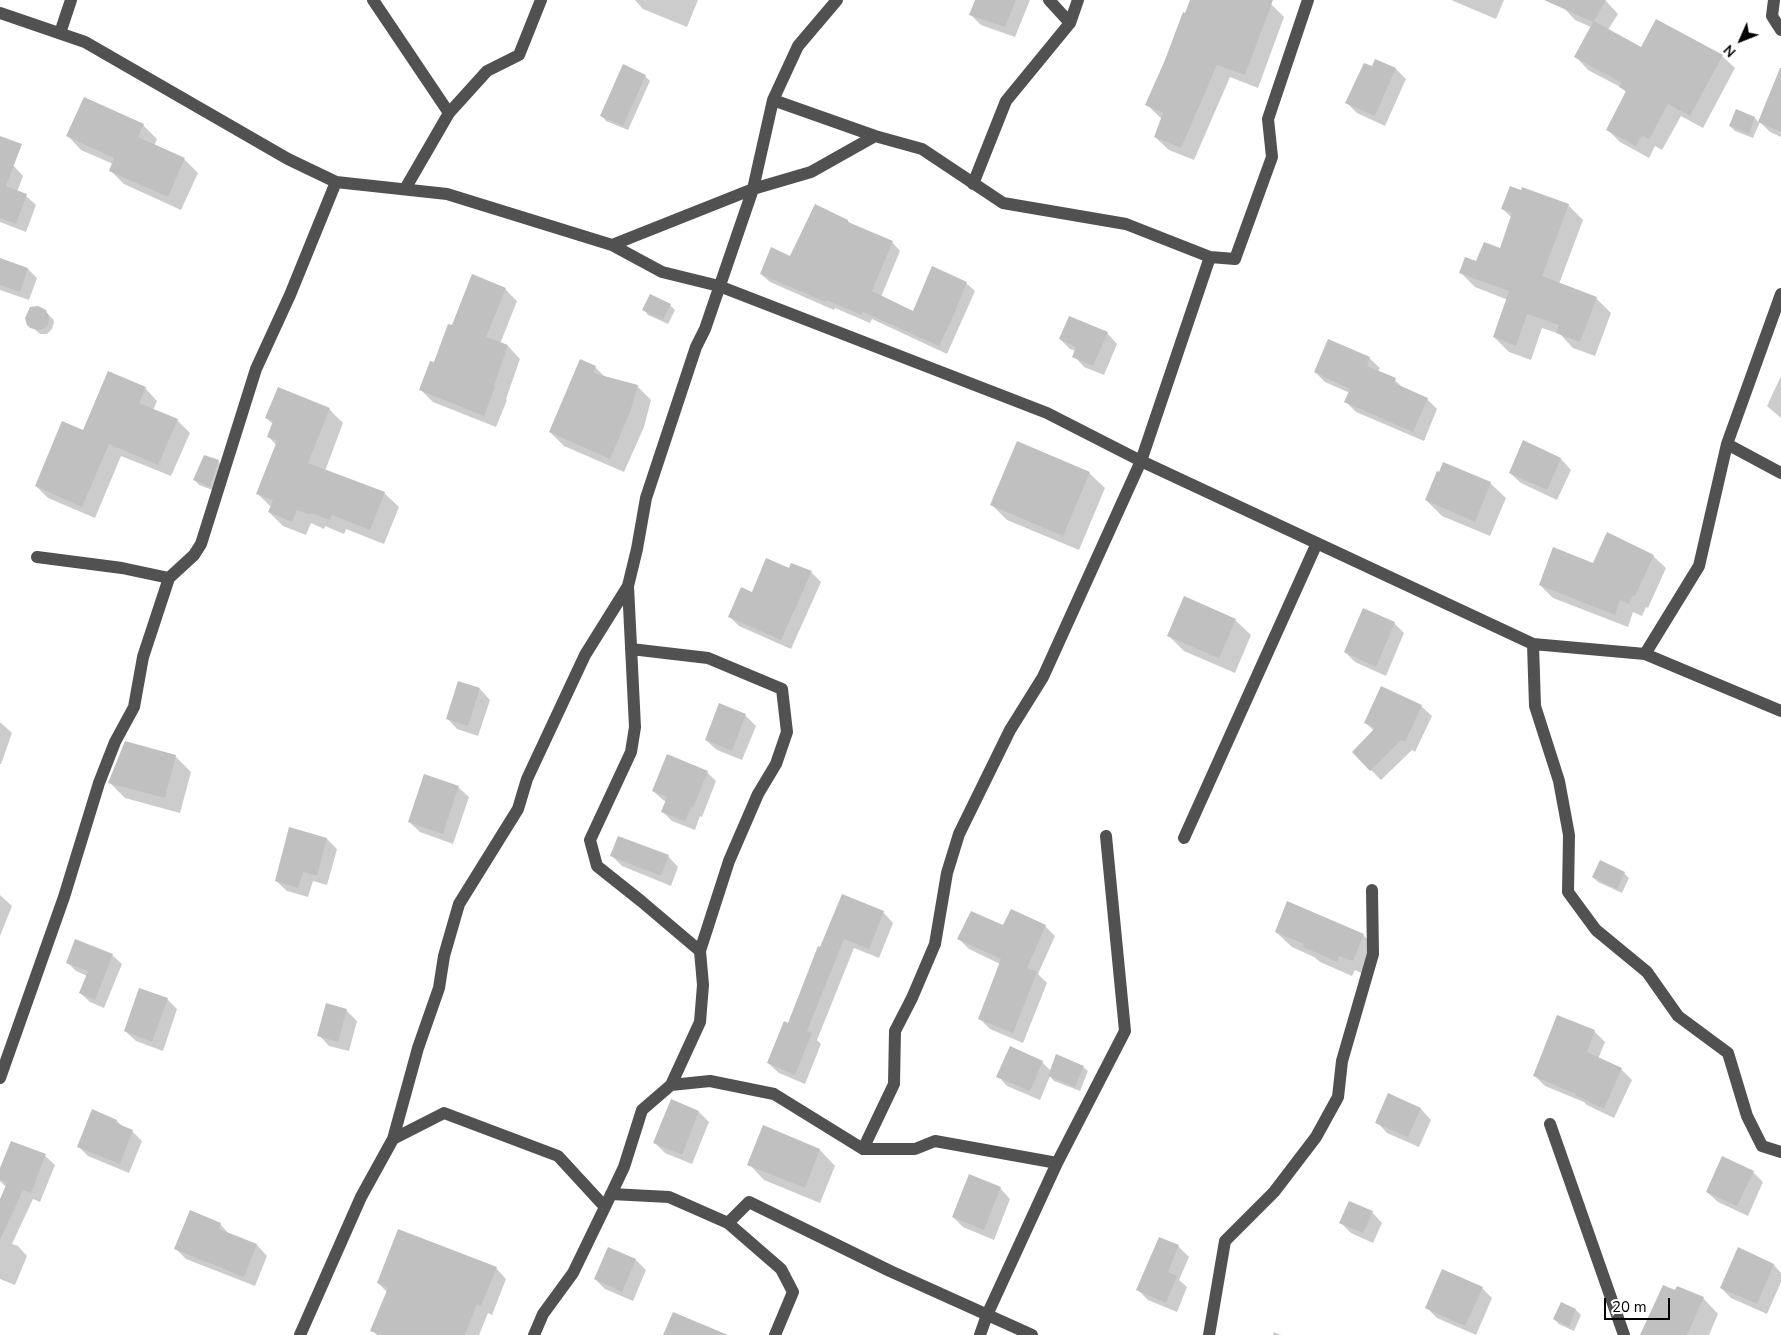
<!DOCTYPE html>
<style>
body{margin:0}
#map{position:relative;width:1781px;height:1335px;overflow:hidden;background:#fff;font-family:"Nunito Sans",sans-serif}
canvas{display:block}
.north{position:absolute;left:1716px;top:15px;width:50px;height:50px;-webkit-text-stroke:4px #fff;paint-order:stroke;rotate:226deg;font-size:14px;font-weight:700;line-height:20px;text-align:center;color:#000}
.north::after{content:'';display:block;margin:auto;width:18px;height:22px;background:#000;clip-path:polygon(50% 0,100% 100%,50% 72%,0 100%)}
.scale{position:absolute;left:1604px;top:1298px;width:66px;height:22px;box-sizing:border-box;border:2px solid #000;border-top:0;padding-left:6px;font-size:15px;line-height:18px;white-space:nowrap;color:#000;-webkit-text-stroke:4px #fff;paint-order:stroke}
</style>
<div id="map">
<canvas width="1781" height="1335"></canvas>
<div class="north">N</div>
<div class="scale">20 m</div>
</div>
<script>
const g = document.querySelector('canvas').getContext('2d');
g.lineJoin = 'round';
function fill(path, color) { g.fillStyle = color; g.fill(path, 'evenodd'); }
function stroke(path, color, width, dash) { g.strokeStyle = color; g.lineWidth = width; g.lineCap = dash ? 'butt' : 'round'; g.setLineDash(dash || []); g.stroke(path); }
fill(new Path2D(`
 M635,0h63l-11,27 -44,-18z
 M976,0h54l-15,37 -34,-12 -10,-10z
 M1191,0h71l9,4 13,13 -26,71 -28,-11 -36,83 -25,-10 -14,-13 7,-18 -15,-14z
 M1451,0h53l-8,19z
 M1566,0l40,1 12,13 -10,16 34,18 80,8 13,12 -32,60 -22,-12 -19,34 -7,-4 -6,12 -29,-16 -12,-12 19,-37 -5,-5 -34,-18 -12,-13 15,-30 -16,-7 -12,-13z
 M1376,60l20,9 10,10 -21,47 -28,-13 -10,-10 25,-35z
 M645,76l5,5 -22,49 -22,-9 -4,-5z
 M1771,94l10,4v39l-11,-5 -10,-10 -7,16 -18,-7 -5,-5 7,-16 18,8 4,5z
 M143,125l14,14 -3,7 30,13 14,14 -17,37 -57,-26 -14,-14 3,-6 -32,-14 -13,-14z
 M0,162l14,4 9,10 -6,16 9,4 10,9 -10,27 -26,-10z
 M1568,205l15,15 -24,64 37,14 15,15 -16,43 -22,-8 -13,-14 -18,-6 -11,32 -22,-8 -15,-15 14,-37 -33,-13 -15,-15 41,-23 11,-31 -9,-9z
 M848,221l4,4 40,17 8,9 -19,46 32,15 53,-29 9,8 -28,63 -75,-35 -2,4 -35,-15 -1,2 -64,-28 -9,-8 30,-17z
 M0,259l28,10 9,9 -8,22 -29,-10z
 M505,289l12,12 -17,43 8,2 12,13 -14,40 1,1 -11,27 -63,-25 -13,-13 32,-62z
 M670,305l5,5 -7,14 -20,-9 -4,-5z
 M42,308l11,11 1,3 -2,7 -5,5h-7l-11,-10z
 M1107,333l10,11 -13,31 -20,-8 -10,-11 2,-5 -6,-2 -10,-10z
 M1369,358l11,10 -2,4 17,8 10,10 22,9 10,10 -13,32 -68,-29 -10,-10 4,-9 -25,-11 -10,-10z
 M595,367l11,11 31,8 14,14 -7,27 -20,45 -60,-26 -14,-14z
 M1781,376v42l-14,-12z
 M145,388l12,13 -4,9 24,10 13,13 -19,43 -50,-20 -26,62 -47,-20 -12,-12 47,-54z
 M329,409l14,14 -18,48 59,22 15,14 -15,37 -38,-15 -2,5 -19,-8 -1,3 -13,-6 -5,12 -23,-9 -14,-14 2,-5 -14,-14 19,-48 -8,-9 5,-12 -7,-6z
 M1524,442l37,17 10,11 -14,30 -36,-17 -11,-10z
 M218,461l5,5 -8,25 -16,-6 -4,-5z
 M1089,473l16,15 -26,62 -72,-30 -15,-15z
 M1490,483l16,15 -16,38 -48,-20 -16,-16z
 M1653,556l13,12 -18,40 -2,-1 -4,9 -9,-4 -5,15 -75,-29 -13,-13 53,-20z
 M790,570l21,2 10,10 -30,67 -52,-23 -9,-9 22,-24z
 M1235,620l16,15 -16,38 -51,-22 -15,-15z
 M1394,623l10,10 -18,43 -31,-14 -10,-10z
 M480,689l10,11 -12,36 -21,-7 -10,-11z
 M1421,706l11,10 -17,36 -3,-2 -31,30 -28,-28 21,-21 -8,-8z
 M745,715l11,11 -14,34 -25,-10 -11,-10z
 M0,722l12,11 -11,31h-1z
 M175,756l16,16 -11,41 -55,-15 -16,-16z
 M707,772l9,9 -14,36 -2,-1 -5,14 -23,-9 -9,-9 4,-10 -4,-2 -10,-9z
 M458,787l11,10 -16,47 -33,-12 -11,-10z
 M290,829l37,10 10,10 -10,36 -14,-4 -5,16 -21,-6 -11,-10z
 M612,856h56l10,11 -7,19 -49,-20z
 M1624,873l5,5 -7,15 -24,-11 -5,-5z
 M0,895l12,11 -12,30z
 M883,912l10,11 -14,35 -25,-10 -37,92 4,4 -16,40 -26,-11 -11,-10 20,-39 31,-76z
 M1045,926l10,10 -17,38 9,9 -24,60 -33,-14 -10,-10 20,-55 -31,-15 -10,-10 45,-12z
 M1276,932l87,3 16,16 -11,25 -13,-6 -3,6 -32,-14 -6,-5 -22,-10z
 M112,955l10,9 -18,44 -14,-6 -10,-9 7,-17 -11,-5 -9,-9z
 M167,999l10,10 -14,42 -27,-10 -11,-10z
 M346,1010l11,11 -8,30 -20,-5 -10,-11z
 M1594,1031l11,11 -7,17 23,10 11,11 -18,38 -27,-13 -3,-3 -39,-16 -10,-10z
 M1042,1062l9,9 32,-4 5,4 -8,20 -26,-10 -4,-5 -10,24 -33,-14 -9,-10z
 M1389,1095l32,14 10,11 -12,27 -32,-14 -10,-11z
 M699,1112l10,10 -17,42 -27,-11 -10,-10z
 M117,1121l6,6 9,4 10,10 -13,32 -41,-17 -10,-10z
 M820,1150l15,16 -15,37 -56,-23 -15,-16z
 M45,1156l10,9 -15,37 -7,-3 -21,45 6,2 9,10 -12,29 -15,-6v-77l7,-14 -7,-7v-10z
 M1753,1172l10,10 -15,34 -30,-14 -11,-10z
 M1000,1188l10,11 -16,41 -31,-13 -10,-10z
 M1372,1212l10,11 -9,20 -22,-10 -10,-10z
 M220,1224l10,11 27,10 10,11 -12,30 -69,-27 -10,-10z
 M1178,1246l11,11 -10,23 8,7 -10,25 -29,-12 -10,-10z
 M1738,1249l36,16 7,8v9l-14,32 -36,-16 -10,-10z
 M636,1260l10,10 -13,31 -28,-12 -10,-10z
 M496,1268l10,11 -14,36 -4,-2 -9,22h-102l-5,-5 15,-38 -9,-9z
 M1482,1288l10,10 -16,37 -39,-17 -10,-10z
 M1676,1292l27,6 15,16 -9,21h-61z
 M1562,1304l14,6 5,5 -7,16 -15,-7 -5,-5z
 M1274,1332l7,3h-8z`), '#0003');
fill(new Path2D(`
 M975,0h41l-11,27 -36,-12z
 M1190,0h83l-28,75 -28,-10 -36,83 -27,-11 9,-24 -18,-8 20,-45 18,-48 2,1z
 M1544,0h62l-12,21 47,26 15,-28 67,36 -33,61 -22,-12 -19,35 -7,-4 -6,11 -30,-16 20,-39 -7,-4 3,-4 -48,-26 19,-35z
 M1375,59l21,9 -21,48 -30,-13 19,-40 8,3z
 M623,64l23,11 -23,51 -23,-10z
 M1780,68h1v64l-23,-10z
 M84,97l60,27 -6,13 47,21 -17,39 -59,-26 5,-13 -48,-22z
 M1736,109l19,8 -6,17 -20,-8z
 M0,136l22,8 -16,42 21,8 -11,30 -16,-6z
 M1510,186l11,4 1,-3 47,17 -27,72 55,21 -17,45 -24,-9 3,-8 -32,-11 -11,32 -23,-9 16,-46 -50,-18 6,-16 11,4 8,-19 16,6 12,-35 -11,-4z
 M815,204l33,16v2l45,19 -21,50 41,20 19,-45 35,16 -15,37 -13,27 -76,-34 -1,3 -36,-15v2l-66,-28 11,-27 19,9z
 M0,258l28,10 -8,24 -20,-7z
 M472,274l34,14 -20,49 22,8 -14,41 1,1 -11,29 -65,-26 11,-29 4,1 14,-38 4,1z
 M650,294l21,10 -8,16 -21,-10z
 M38,306l8,4 3,7 -1,8 -3,3 -7,2 -8,-2 -3,-3 -2,-7 5,-11z
 M1069,316l39,16 -15,34 -21,-9 4,-10 -17,-8z
 M1328,339l42,18 -3,9 29,12 -2,5 34,15 -15,34 -69,-30 6,-13 -36,-17z
 M580,359l16,7 -3,7 45,12 -8,27 -20,47 -61,-27z
 M108,371l38,16 -7,16 39,16 -20,46 -49,-21 -27,63 -47,-21 27,-65 21,9z
 M278,387l52,21 -22,55 77,29 -15,38 -38,-15 -2,5 -19,-7 -1,2 -13,-5 -5,12 -24,-10 5,-12 -17,-6 21,-53 -10,-4 6,-16 -8,-3z
 M1523,440l38,18 -14,32 -38,-17z
 M1017,441l73,31 -27,64 -73,-31z
 M204,455l15,5 -9,27 -17,-7z
 M1443,462l48,20 -16,40 -50,-22 12,-29 2,1z
 M1607,532l47,23 -19,41 -2,-1 -4,9 -9,-4 -5,15 -76,-30 14,-38 40,16z
 M766,558l23,10 2,-5 21,8 -31,69 -53,-23 13,-30 11,5z
 M1184,596l52,23 -17,39 -52,-22z
 M1363,608l32,14 -19,45 -32,-15z
 M458,681l22,7 -12,38 -22,-7z
 M1381,686l41,19 -17,37 -4,-2 -31,31 -18,-19 23,-24 -11,-5z
 M719,703l27,11 -14,37 -27,-11z
 M125,741l51,14 -11,43 -57,-15z
 M667,754l41,17 -15,37 -2,-1 -6,14 -24,-9 6,-15 -15,-6z
 M424,774l35,12 -16,48 -35,-12z
 M289,827l38,11 -10,38 -14,-4 -5,16 -23,-7z
 M618,836l51,19 -8,21 -51,-20z
 M1600,860l25,12 -8,17 -25,-12z
 M842,894l42,17 -15,38 -25,-10 -37,92 5,2 -17,42 -28,-12 17,-42 4,2 30,-77 2,1z
 M1287,901l77,33 -11,27 -14,-5 -2,6 -34,-15 1,-3 -29,-12z
 M1011,909l35,16 -19,43 10,4 -24,61 -35,-14 23,-60 -44,-20 14,-28 32,14z
 M75,939l38,15 -18,46 -16,-7 9,-22 -22,-8z
 M139,988l29,10 -16,44 -28,-11z
 M326,1003l21,6 -9,33 -21,-6z
 M1557,1015l38,15 -8,22 35,16 -18,41 -29,-14 1,-1 -43,-18z
 M1010,1046l33,15 -13,30 -34,-14z
 M1056,1054l28,12 -9,21 -27,-11z
 M1388,1093l33,15 -13,29 -33,-14z
 M671,1099l28,12 -17,44 -29,-12z
 M92,1109l25,11 -1,3 17,7 -13,34 -43,-17z
 M763,1125l57,24 -15,39 -58,-23z
 M11,1141l35,13 -15,39 -8,-3 -23,50v-41l7,-16 -7,-3v-12z
 M1722,1156l32,15 -17,35 -31,-14z
 M969,1174l32,13 -17,43 -32,-13z
 M1349,1201l24,10 -10,22 -24,-10z
 M190,1210l31,13 -2,6 38,15 -13,33 -70,-28z
 M398,1229l99,38 -16,39 -4,-2 -12,31h-84l-11,-4 18,-43 -11,-5z
 M1159,1237l20,8 -11,27 9,4 -11,27 -30,-13z
 M608,1247l28,12 -14,33 -28,-13z
 M1738,1247l36,17 -17,40 -37,-16z
 M1442,1269l41,18 -18,39 -40,-18z
 M1663,1285l12,5 2,-4 27,11 -17,38h-47z
 M1561,1302l15,7 -7,18 -16,-8z
 M673,1312l55,23h-65z`), '#c0c0c0');
stroke(new Path2D(`
 M373,0l76,113 -44,76
 M1049,0l21,23
 M1774,0l-2,16 9,14
 M0,13l85,29 203,117 48,23 -46,113 -34,74 -55,175 -7,11 -25,23 -47,-10 -85,-11
 M60,33l11,-33
 M773,100l102,36 47,13 81,54 123,21 84,33 25,2 37,-102 -4,-38 40,-119
 M449,113l38,-42 32,-16 22,-55
 M336,182l111,12 165,51 50,27 57,14 328,127 94,48 392,183 112,10 136,57
 M973,184l33,-83 64,-78 8,-23
 M612,245l141,-56 58,-17 64,-36
 M1727,444l54,29
 M1533,644l2,62 24,75 10,54 -1,57 28,38 51,42 31,44 50,37 19,63 15,30 19,6
 M631,649l77,9 74,31 5,43 -11,32 -18,30 -29,67 -29,90
 M1645,654l54,-88 28,-122 54,-150
 M1184,838l133,-295
 M0,1078l64,-181 35,-114 16,-41 19,-35 9,-50 26,-79
 M671,1085l39,-4 64,13 89,55h52l20,-8 122,22 68,-132 -19,-195
 M1550,1124l74,211
 M393,1139l51,-26 114,43 47,51
 M863,1149l31,-65 1,-53 17,-33 23,-54 12,-71 12,-39 51,-104 33,-53 98,-216 69,-204
 M611,1194l58,3 59,26 53,46 12,23 -18,43
 M728,1223l21,-21 141,69 142,64
 M300,1335l61,-138 32,-58 25,-91 21,-60 5,-32 15,-52 59,-95 9,-30 58,-124 43,-69 9,-37 9,-51 50,-151 9,-18 48,-140 20,-89 25,-54 39,-46
 M534,1335l9,-21 30,-41 32,-66 19,-40 18,-57 29,-25 29,-63 3,-37 -3,-34 -59,-50 -44,-35 -7,-26 41,-88 4,-25 -7,-141
 M980,1335l7,-20 70,-152
 M1209,1335l16,-94 49,-49 42,-55 22,-40 4,-36 31,-107 -1,-64`), '#515151', 12);
</script>
